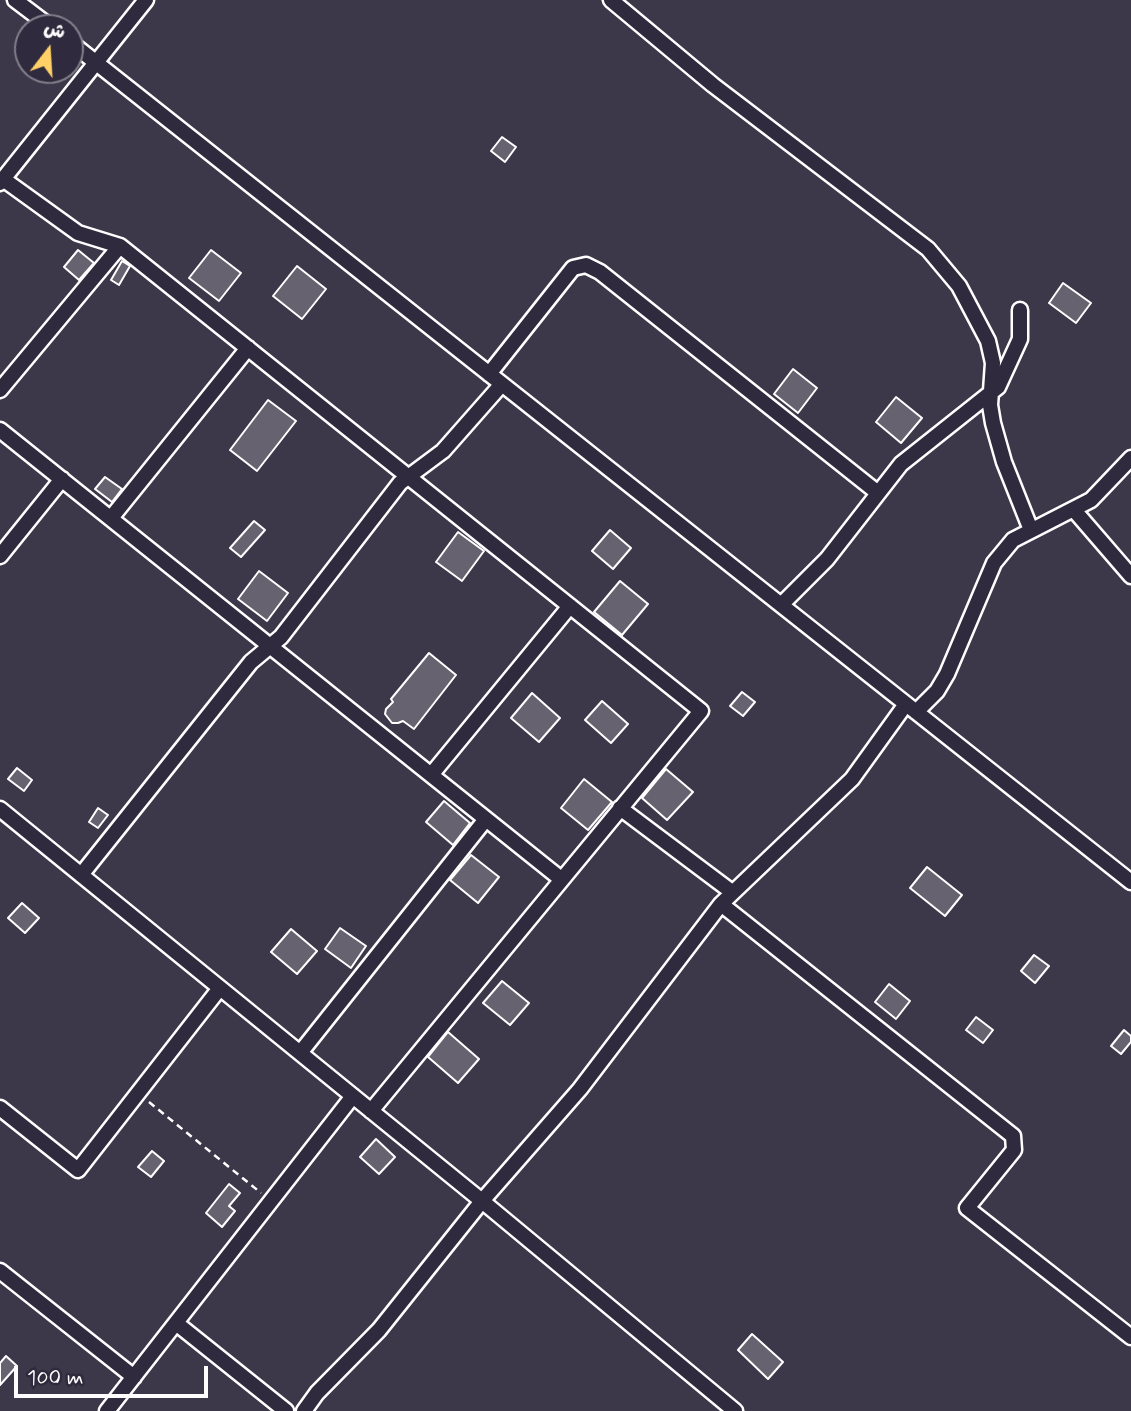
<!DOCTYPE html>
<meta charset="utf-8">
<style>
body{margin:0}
#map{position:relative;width:1131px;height:1411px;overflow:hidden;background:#3c3749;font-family:Mynerve,"Playpen Sans Arabic",sans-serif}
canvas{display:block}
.north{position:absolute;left:14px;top:14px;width:70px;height:70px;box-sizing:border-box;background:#2f2a3d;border:2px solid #827f8b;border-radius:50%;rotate:17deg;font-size:19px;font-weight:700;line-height:28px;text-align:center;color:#fff}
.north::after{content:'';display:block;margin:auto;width:24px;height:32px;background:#ffd166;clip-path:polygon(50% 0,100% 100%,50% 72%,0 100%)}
.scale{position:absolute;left:14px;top:1366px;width:194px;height:32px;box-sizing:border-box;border:4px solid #fff;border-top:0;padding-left:9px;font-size:21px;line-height:24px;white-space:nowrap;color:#fff;-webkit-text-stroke:5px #2f2a3d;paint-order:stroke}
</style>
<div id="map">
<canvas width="1131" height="1411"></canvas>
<div class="north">ش</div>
<div class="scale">100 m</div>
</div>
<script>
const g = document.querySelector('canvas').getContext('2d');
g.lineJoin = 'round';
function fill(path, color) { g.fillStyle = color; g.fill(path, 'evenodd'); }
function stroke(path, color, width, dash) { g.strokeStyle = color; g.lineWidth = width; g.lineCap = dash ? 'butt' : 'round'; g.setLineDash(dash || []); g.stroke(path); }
const building = new Path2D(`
 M502,137l14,10 -11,15 -14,-11z
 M78,250l16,13 -15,17 -15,-13z
 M211,250l30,23 -22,28 -30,-23z
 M122,261l8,5 -11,19 -8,-5z
 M297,266l29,23 -24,30 -29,-23z
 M1063,283l28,20 -15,20 -27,-20z
 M793,369l24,19 -19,25 -24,-19z
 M896,397l26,21 -21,25 -25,-21z
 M268,400l28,21 -39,50 -27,-21z
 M105,477l17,12 -10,13 -17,-13z
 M254,521l11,9 -24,27 -11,-9z
 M610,530l21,18 -18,21 -21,-18z
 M458,532l26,19 -22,30 -26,-19z
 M259,571l29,22 -21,28 -29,-22z
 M620,581l28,23 -26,31 -28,-23z
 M429,653l27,22 -42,54 -11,-8 -5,2h-6l-7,-9 1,-5 7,-7 -2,-3z
 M742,692l13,10 -12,14 -13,-10z
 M532,693l28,25 -21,24 -28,-24z
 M602,701l26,23 -17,19 -26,-23z
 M17,768l15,12 -8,11 -16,-12z
 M666,769l27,23 -26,28 -25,-22z
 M584,779l28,23 -24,28 -27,-22z
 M444,801l26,22 -17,22 -27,-23z
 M98,808l10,7 -10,13 -9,-6z
 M471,855l28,22 -21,26 -28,-23z
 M927,867l35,28 -17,21 -35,-28z
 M22,903l17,15 -14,15 -17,-15z
 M340,928l26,18 -15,22 -26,-19z
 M291,929l26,22 -20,23 -26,-22z
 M1034,955l15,11 -14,17 -14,-12z
 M502,981l27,22 -19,22 -27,-22z
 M889,984l21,17 -14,18 -21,-17z
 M976,1017l17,13 -10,13 -17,-13z
 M1124,1030l7,6v6l-10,12 -10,-8z
 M448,1032l31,27 -21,24 -30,-26z
 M376,1139l19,18 -16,17 -19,-17z
 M152,1151l12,10 -13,16 -13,-10z
 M229,1184l11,9 -11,13 6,5 -13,16 -16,-14z
 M752,1334l31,28 -15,17 -30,-29z
 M6,1356l11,10 -17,19v-22z`);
fill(building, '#666270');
stroke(building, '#fff', 2);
const street = new Path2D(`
 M15,0l37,28
 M611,0l102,85 215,164 31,37 29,55 5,22 -3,42 3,18 11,39 27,68
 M70,42l1061,840
 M3,179l75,54 42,13 581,465 -330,400
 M0,183l146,-183
 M489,374l84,-106 13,-3 14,7 278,221
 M0,390l120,-144
 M0,430l561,449
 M1074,510l57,66
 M111,518l137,-170
 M0,556l62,-77
 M781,605l46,-46 74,-95 97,-77 22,-48v-29
 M916,712l21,-21 10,-17 47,-111 19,-23 78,-40 40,-42
 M431,775l139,-169
 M620,808l112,84
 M0,809l482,392 253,210
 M81,875l170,-213 30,-25 119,-154 43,-32 59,-67
 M721,904l292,232 1,14 -47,58 164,129
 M300,1053l186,-234
 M0,1108l78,62 142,-182
 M0,1271l134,106
 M176,1323l110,88
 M107,1411l246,-315
 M304,1411l13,-18 62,-63 103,-129 98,-112 141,-185 131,-125 54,-75`);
stroke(street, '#fff', 19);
stroke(new Path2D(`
 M149,1102l112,91`), '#fff', 2.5, [7, 5]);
stroke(street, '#2f2a3d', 14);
</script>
